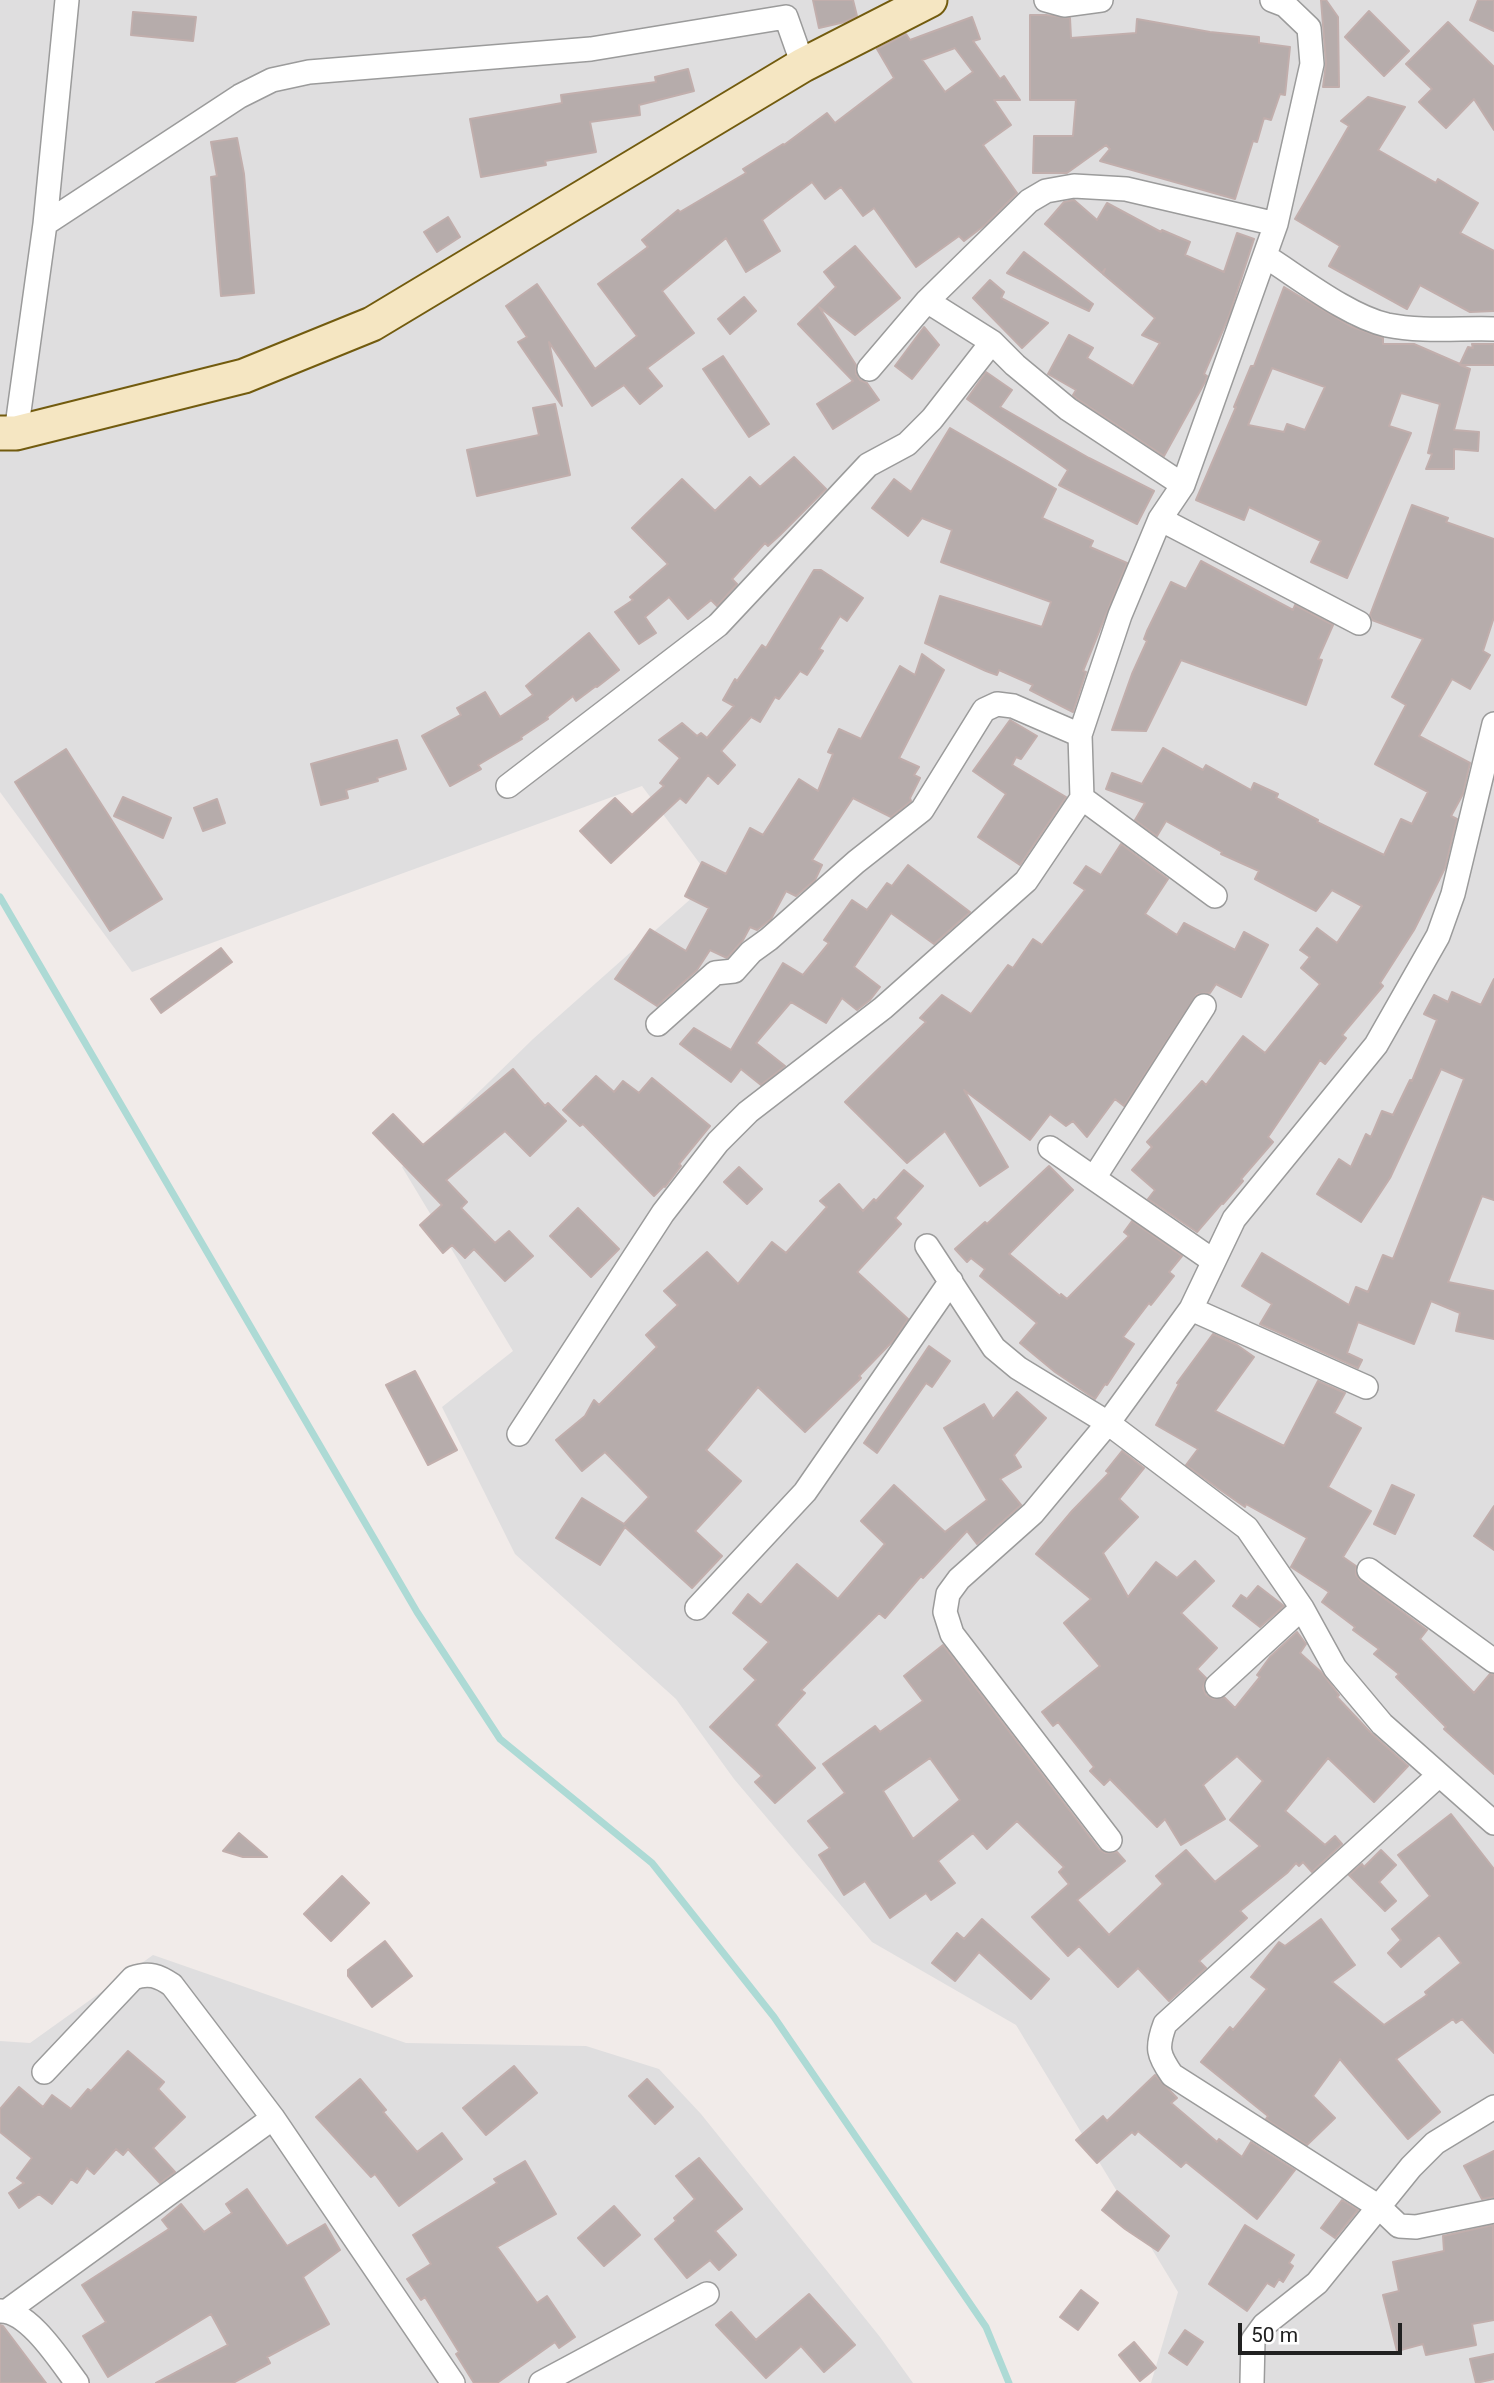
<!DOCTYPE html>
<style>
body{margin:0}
#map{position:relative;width:1494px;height:2383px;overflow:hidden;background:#f1ebe9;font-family:Roboto,sans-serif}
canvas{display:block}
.scale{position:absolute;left:1238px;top:2323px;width:164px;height:32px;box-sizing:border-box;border:4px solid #212121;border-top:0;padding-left:9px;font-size:21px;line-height:24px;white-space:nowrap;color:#212121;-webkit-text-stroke:5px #fff;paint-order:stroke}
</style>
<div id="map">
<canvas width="1494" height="2383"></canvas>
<div class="scale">50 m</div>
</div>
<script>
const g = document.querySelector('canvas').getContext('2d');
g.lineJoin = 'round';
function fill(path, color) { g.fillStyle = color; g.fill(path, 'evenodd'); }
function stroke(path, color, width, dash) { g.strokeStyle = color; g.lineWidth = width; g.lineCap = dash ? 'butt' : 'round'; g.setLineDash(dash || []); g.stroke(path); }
fill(new Path2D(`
 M0,0h1494v2383h-343l27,-91 -162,-267 -144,-83 -138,-163 -58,-80 -161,-145 -73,-147 71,-56 -111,-184 131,-128 179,-159 -70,-94 -510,186 -132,-180z
 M153,1955l253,88 180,3 73,23 42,45 179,223 33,46h-913v-342l30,2z`), '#dfdedf');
stroke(new Path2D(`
 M0,897l417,715 83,127 152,124 122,154 212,310 23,56`), '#addad5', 7);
const building = new Path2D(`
 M813,0h40l4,16 -12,6 -26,6z
 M1321,0h5l12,17 1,70h-16l3,-24z
 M1478,0h16v31l-24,-11z
 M1369,11l40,40 -25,25 -39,-39z
 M133,12l63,5 -3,24 -62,-6z
 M1030,15h16l24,3 1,20 65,-5 1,-14 73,13 49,5v6l31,4 -5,48 -5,-1 -9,26 -7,-2 -7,24 -4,-1 -18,58 -135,-38 10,-12 -4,-4 -39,28h-34l1,-37h39l3,-36h-46z
 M972,17l8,22 -7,2 27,38 4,-3 16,24h-26l17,25 -28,20 34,48 -32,32 -21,16 -5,-5 -43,31 -42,-59 -11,8 -22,-29 -16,12 -13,-17 -50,38 18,31 -34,21 -20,-34 -64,53 32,42 -47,35 15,18 -22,18 -16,-19 -32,21 -43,-64 13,64 -44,-64 9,-5 -21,-31 31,-22 58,85 42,-33 -39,-52 50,-37 -6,-7 36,-30 2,2 66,-39 -3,-4 40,-25 1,1 43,-32 8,10 59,-45 -17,-29 29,-15 4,6zM955,48l18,24 -28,20 -23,-32z
 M1448,22l46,45v63l-20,-31 -28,29 -27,-26 13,-13 -26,-25z
 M688,69l6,22 -55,14 1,10 -50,7 6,30 -51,9 1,4 -65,12 -11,-58 92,-16 -1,-8 95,-13 -1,-5z
 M1368,97l37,10 -27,43 58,33 2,-4 40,24 -18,30 34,18v60l-24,1 -50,-27 -13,24 -78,-43 11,-20 -45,-27 54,-93 -8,-5z
 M237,138l7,36 10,119 -33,3 -10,-119 6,-1 -6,-34z
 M1074,200l23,20 10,-17 54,29 1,-2 28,12 -5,13 39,17 13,-39 17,6 -25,77 -25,58 3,2 -2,6 -41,74 -88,-58 -3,-3 3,-5 -28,-16 21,-39 24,13 -6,10 46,28 27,-43 -18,-8 13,-17 -52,-44 2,-5 -3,4 -57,-49 19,-22z
 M448,217l12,20 -23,15 -13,-20z
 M855,246l45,52 -45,37 -36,-28 37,58v9l4,6 7,3 12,17 -46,29 -16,-25 36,-23 -55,-57 38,-37 -12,-15z
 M1024,252l69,52 -4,7 -82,-38z
 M990,280l14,12 -3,6 47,25 -26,25 -49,-50z
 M1284,287l66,39 33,12v6h31l46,20 8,-17 5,1 -1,-4h22v21h-34l10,4 -16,61 25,2 -1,19 -24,-2v20h-28l6,-15 -4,-1 12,-49 -39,-11 -12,33 22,7 -64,145 -36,-16 10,-21 -72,-34 -5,13 -48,-20 40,-93h-2l17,-41h3zM1272,368l53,19 -20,43 -18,-6 -3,8 -36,-7z
 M744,297l12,14 -26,23 -12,-15z
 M924,327l15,18 -27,34 -17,-13z
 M723,356l46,68 -20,13 -46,-68z
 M986,372l26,18 -12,17 89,51 65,33 -17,33 -78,-39 9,-15 -101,-71z
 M555,404l15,71 -93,21 -10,-46 72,-15 -6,-27z
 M950,428l106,61 -14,29 51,23 -3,6 37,16 -44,108 3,1 -13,40 -43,-22 3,-5 -34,-15 -2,5 -11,-4 -61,-28 15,-47 102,31 9,-25 -110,-40 11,-32 -30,-12 -14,18 -36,-28 22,-29 17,13z
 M794,457l32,32 -46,46 -12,11 -3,-3 -33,36 5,5 -20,22 -6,-6 -23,19 -19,-22 -24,20 11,16 -17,11 -24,-32 18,-12 -3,-3 38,-33 -36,-36 50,-49 33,32 35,-34 10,10z
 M1412,505l36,13 -2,4 48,17v78l-11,34 7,4 -20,34 -18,-10 -33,57 51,27 -7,31 -12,22 6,3 -12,49 -31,62 -34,53 3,3 -41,49 4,3 -21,26 -5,-4 -52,77 5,5 -32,37 2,2 -20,23 -1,-1 -25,29 -49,-33 7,-9 -23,-20 20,-23 -5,-5 55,-61 4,4 37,-49 22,17 55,-69 -19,-16 9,-11 -10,-7 17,-22 20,15 25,-37 -30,-16 -16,21 -61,-32 4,-8 -38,-17 1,-2 -56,-31 -9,15 -22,-16 10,-17 -39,-14 6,-16 30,11 21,-36 40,22 3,-5 45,25 3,-7 24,11 -2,4 42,22 -1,2 67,33 17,-36 11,5 16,-32 -53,-28 31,-59 -14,-8 31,-58 -51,-19 -2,-5z
 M1201,561l92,49 2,-5 38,20 -15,34 4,1 -16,45 -125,-45 -35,71 -34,-1 20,-56 15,-33 -3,-2 3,-8 24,-49 15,7z
 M814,570h7l42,28 -16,23 -7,-5 -21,33 4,2 -16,24 -7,-4 -21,28 -4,-2 -15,25 -9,-5 -30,34 14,14 -17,19 -10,-9 -22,28 -6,-5 -69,65 -31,-32 35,-33 17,17 32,-29 -4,-3 20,-25 -21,-18 23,-17 15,13 4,-3 6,5 27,-32 -11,-6 12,-21 2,2 25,-36 4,3z
 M589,633l30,37 -22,17 -1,-1 -20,15 -3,-5 -26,21 1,2 -27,18 1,2 -44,26 3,4 -31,17 -28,-50 39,-21 -4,-7 28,-16 15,25 33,-22 -7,-9z
 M922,654l22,16 -45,88 20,9 -5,8 6,3 -10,20 1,3 -20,16 -38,-19 -41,62 10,5 -7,15 -19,16 -10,-5 -15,28 -14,11 -7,-3 -7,13 -16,18 -17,-8 -13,20 -40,36 -42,-27 35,-50 36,22 23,-43 -24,-12 17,-34 24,12 24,-46 13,7 36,-56 19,12 15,-37 -5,-2 11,-23 22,10 39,-73 15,9z
 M1010,720l27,16 -16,23 -5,-2 -4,8 54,32 -46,68 -42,-28 28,-43 -33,-23z
 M397,740l9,29 -29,9 1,3 -32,9 2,8 -27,7 -10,-41z
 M66,749l96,150 -52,32 -95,-149z
 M123,797l48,21 -8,20 -49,-22z
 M217,799l8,24 -22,8 -9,-23z
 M1121,844l47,35 -23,35 32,21 7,-12 51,27 9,-18 24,13 -27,52 -25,-13 -6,9 -13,1 -73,112 -9,-7 -28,38 -14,-16 -7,5 -16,-12 -20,26 -66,-50 44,77 -28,19 -35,-55 -38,32 -62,-61 81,-80 -6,-4 22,-23 29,19 37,-49 5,3 20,-29 9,6 43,-55 -11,-7 12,-17 15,9z
 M908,865l62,47 -36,32 -43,-31 -37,54 26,20 -10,13 -13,10 -15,-12 -16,25 -35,-21 -35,41 29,23 -24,19 -20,-16 -10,13 -51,-38 14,-16 37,22 52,-87 20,12 26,-32 -5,-3 28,-40 15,10 20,-27 5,3z
 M221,948l11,14 -71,51 -10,-14z
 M1494,979v221l-12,-4 -34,86 46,9v48l-38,-8 4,-18 -29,-12 -17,43 -56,-22 -11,31 15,7 -4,8 -98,-44 12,-20 -30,-18 20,-33 87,52 7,-18 12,5 15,-37 10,4 71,-180 -23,-10 -51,109 -29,44 -44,-28 22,-35 12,8 15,-33 5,3 11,-26 11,4 17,-35 2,1 25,-61 -13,-6 10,-19 14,7 4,-10 29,13z
 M513,1069l32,37 3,-3 18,18 -36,35 -25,-25 -59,49 21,22 -6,6 34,35 14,-12 24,25 -28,25 -31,-32 -9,9 -13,-13 -9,8 -23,-28 22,-20 -69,-72 20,-19 30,31z
 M596,1076l18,16 9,-11 16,12 13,-15 58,48 -31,38 2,2 -16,21 -1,-1 -10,10 -71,-72 -3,2 -17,-16z
 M1049,1166l24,24 -64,64 51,42 1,-2 6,5 62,-63 -5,-4 8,-11 50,35 -13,16 5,4 -23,29 -2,-2 -26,34 11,7 -27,41 -2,-1 -10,15 -40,-27 -35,-29 17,-20 -57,-47 5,-7 -14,-11 -4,4 -12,-13 30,-27 2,2z
 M739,1167l23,22 -15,15 -23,-22z
 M904,1170l19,16 -28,32 6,6 -44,48 51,47 -15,22 -34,35 2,2 -56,54 -47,-45 -52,63 35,31 -46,50 27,25 -30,32 -67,-61 -25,38 -44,-27 26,-40 42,26 25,-27 -44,-45 -23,19 -26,-31 29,-24 9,-16 5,5 58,-58 -11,-12 32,-30 -14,-14 43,-39 31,32 34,-42 14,11 41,-46 -7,-6 19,-17 24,27 11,-12 2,2z
 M578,1208l41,41 -28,28 -41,-41z
 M1213,1334l24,11 17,12 -39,54 69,35 34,-65 27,12 -11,20 27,15 -33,59 43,24 -28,46 13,9v9l5,6 66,49 -7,9 54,54 16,-19 4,1v99l-50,-45 2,-2 -50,-50 3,-3 -25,-20 5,-5 -26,-19 2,-3 -33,-25 7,-10 -38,-25 16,-29 -61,-34 -1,3 -26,-18 -33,-24 12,-16 -42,-24 23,-41 -2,-1z
 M929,1346l21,15 -18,26 -6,-4 -49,70 -13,-10z
 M415,1371l42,79 -29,15 -42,-80z
 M1017,1392l29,26 -32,37 7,12 -21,12 21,26 -44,39 -10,-13 -44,47 -2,-2 -36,42 -6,-5 -78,77 4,3 -29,32 39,43 -40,35 -20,-21 7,-6 -52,-49 46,-47 -12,-11 25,-27 -36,-29 15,-19 13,11 36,-41 41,35 47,-55 -24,-23 33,-36 51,47 42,-32 -43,-72 40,-24 9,15z
 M1122,1451l22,17 -25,31 19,18 -35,36 25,44 28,-35 21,16 18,-17 19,20 -33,32 36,35 -20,21 9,9 -3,10 3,7 7,4 11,-2 11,11 25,-31 -3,-2 13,-18 27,-25 9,12 -6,9 21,19 18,23 -2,2 34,36 37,33 -34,36 -46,-44 -43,53 40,34 10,-9 7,8 -30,28 -9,-10 -4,4 -3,-3 -9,10 -47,38 7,7 -48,43 7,7 -37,33 -31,-33 -20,19 -39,-41 -11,10 -36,-39 37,-33 -10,-12 5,-5 -47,-46 -30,28 -14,-16 -35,28 17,22 -24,17 -5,-7 -36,25 -25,-37 -21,14 -25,-40 11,-7 -22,-27 37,-28 -22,-29 52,-38 5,6 43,-31 -19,-25 39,-31 156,204 6,4 12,-1 8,9 -48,39 32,35 54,-51 -7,-8 30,-26 29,32 45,-36 -30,-26 33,-39 -26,-25 -34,29 22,34 -44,26 -16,-26 -8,8 -47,-48 -6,6 -14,-14 4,-4 -36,-45 -5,4 -11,-14 58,-46 -36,-43 27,-24 -55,-45 36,-43 37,-38 -3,-2zM930,1758l30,42 -47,39 -30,-48z
 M1392,1485l22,10 -19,39 -21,-10z
 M1494,1506v44l-20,-14z
 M1258,1586l26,20 -24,21 -27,-21 8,-11 6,4z
 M1451,1814l43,55v184l-32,-34 -6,4 -3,-4 -57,40 44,53 -32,27 -68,-80 -27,37 22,22 -28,27 -41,-26 2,-3 -67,-54 29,-35 3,3 34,-41 -16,-12 28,-35 6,4 36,-27 34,46 -23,17 52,43 43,-30 -2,-3 36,-29 -22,-28 -38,32 -13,-14 13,-13 -9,-11 38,-33 -32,-41z
 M239,1833l28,24h-24l-20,-6z
 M1381,1850l15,15 -17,17 17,19 -11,10 -36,-36 13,-11 2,3z
 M342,1876l27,27 -38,38 -27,-27z
 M982,1919l67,60 -18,20 -52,-47 -24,29 -23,-18 25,-30 7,6z
 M385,1941l27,35 -40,31 -24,-31v-6z
 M128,2051l36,31 -6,7 27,28 -32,31 22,24 -15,11 -32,-34 -5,6 -7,-6 -22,25 -7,-6 -10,15 -6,-4 -19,25 -13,-10 -20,14 -10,-15 15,-10 -7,-5 15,-20 -32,-26v-23l19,-22 24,20 9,-12 19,14 17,-20 3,2z
 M514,2066l23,27 -51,42 -23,-27z
 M1155,2075l22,23 -6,5 46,39 2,-3 23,18 9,-15 44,28 -38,49 -71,-57 -5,5 -43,-36 -3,4 -3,-3 -35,31 -21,-23 27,-24 4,5z
 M360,2079l26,31 -3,2 34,40 25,-19 20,26 -63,47 -24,-32 -4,3 -55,-60z
 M647,2079l26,28 -18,17 -26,-28z
 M1494,2151v46l-12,2 -18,-33z
 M699,2158l43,51 -27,22 21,24 -17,15 -9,-10 -23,18 -32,-39 21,-18 -2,-3 21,-19 -19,-23z
 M525,2161l31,53 -59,33 40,56 10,-7 28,41 -16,11 -4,-6 -58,41h-23l-18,-29 3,-2 -34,-55 -4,3 -14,-21 24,-15 -18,-29 84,-52 -3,-4z
 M247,2189l40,57 38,-22 15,26 -37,27 26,47 -62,33 3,6 -37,20h-77l72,-38 -17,-31 -103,63 -25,-41 23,-14 -24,-37 87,-56 -7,-9 19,-16 23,28 28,-19 -6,-9z
 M1117,2191l52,45 -11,15 -33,-22 -23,-19z
 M1342,2200l16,10 -23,28 -14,-10z
 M614,2206l26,29 -36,31 -26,-28z
 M1245,2225l49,30 -5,8 4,3 -10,16 -4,-3 -5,8 -7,-4 -20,28 -38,-27z
 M1493,2225l1,95 -22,4 4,21 -50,10 -3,-11 -26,7 -14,-56 16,-4 -6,-29 51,-11 -1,-15z
 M1081,2290l17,13 -20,27 -18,-13z
 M809,2294l46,51 -31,27 -23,-26 -35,32 -50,-53 15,-13 25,28z
 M0,2325l3,1 43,57h-46z
 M1185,2330l18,12 -16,23 -18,-12z
 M1134,2342l22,26 -16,13 -21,-26z
 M1494,2354v25l-18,4 -6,-24z`);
fill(building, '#b6acab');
stroke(building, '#c1aeac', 2);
const minor = new Path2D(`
 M1046,0l18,5 37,-5
 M45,224l195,-128 32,-16 37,-8 282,-23 195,-32 17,48
 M1265,256c35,22 83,60 122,69 34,7 72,3 107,4
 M927,301l65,41 23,23 53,44 115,76
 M869,369l58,-68 102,-100 17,-10 28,-5 52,3 150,35
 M16,433l29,-209 22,-224
 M1160,519l199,104
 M508,786l210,-161 150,-160 39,-21 25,-25 60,-77
 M1082,798l133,98
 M658,1024l57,-51 19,-2 17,-19 18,-13 87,-77 66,-52 62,-100 13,-6 16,2 67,29
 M1050,1148l162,112
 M1094,1178l110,-172
 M927,1246l67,102 24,20 90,55 139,105 55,80 33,60 47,56 112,99
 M1191,1309l175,78
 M519,1434l144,-221 55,-71 30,-30 135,-104 143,-127 56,-83 -2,-63 40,-120 40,-96 23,-34 93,-261 36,-160 -3,-36 -24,-23 -13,-5
 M1369,1570l125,91
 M697,1608l108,-116 146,-211
 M1217,1686l85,-78
 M1439,1775l-274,249c-9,24 -7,31 7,51l207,132 20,19 17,1 78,-16
 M1110,1840l-158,-206 -7,-22 3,-18 11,-15 74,-66 75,-90 83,-114 43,-90 142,-174 62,-109 15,-42 41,-170
 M44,2072l89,-94c16,-6 26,-2 39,7l101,133 180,265
 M0,2311c29,-1 61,51 77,72
 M7,2311l266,-193
 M541,2383l166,-89
 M1252,2383l1,-43 11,-15 53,-42 94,-116 24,-24 59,-36`);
const secondary = new Path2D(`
 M0,433h16l228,-57 128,-52 431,-259 127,-65`);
stroke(minor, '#9b9b9b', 26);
stroke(secondary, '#725b0e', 37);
stroke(minor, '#fff', 23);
stroke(secondary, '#f5e6c2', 33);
</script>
